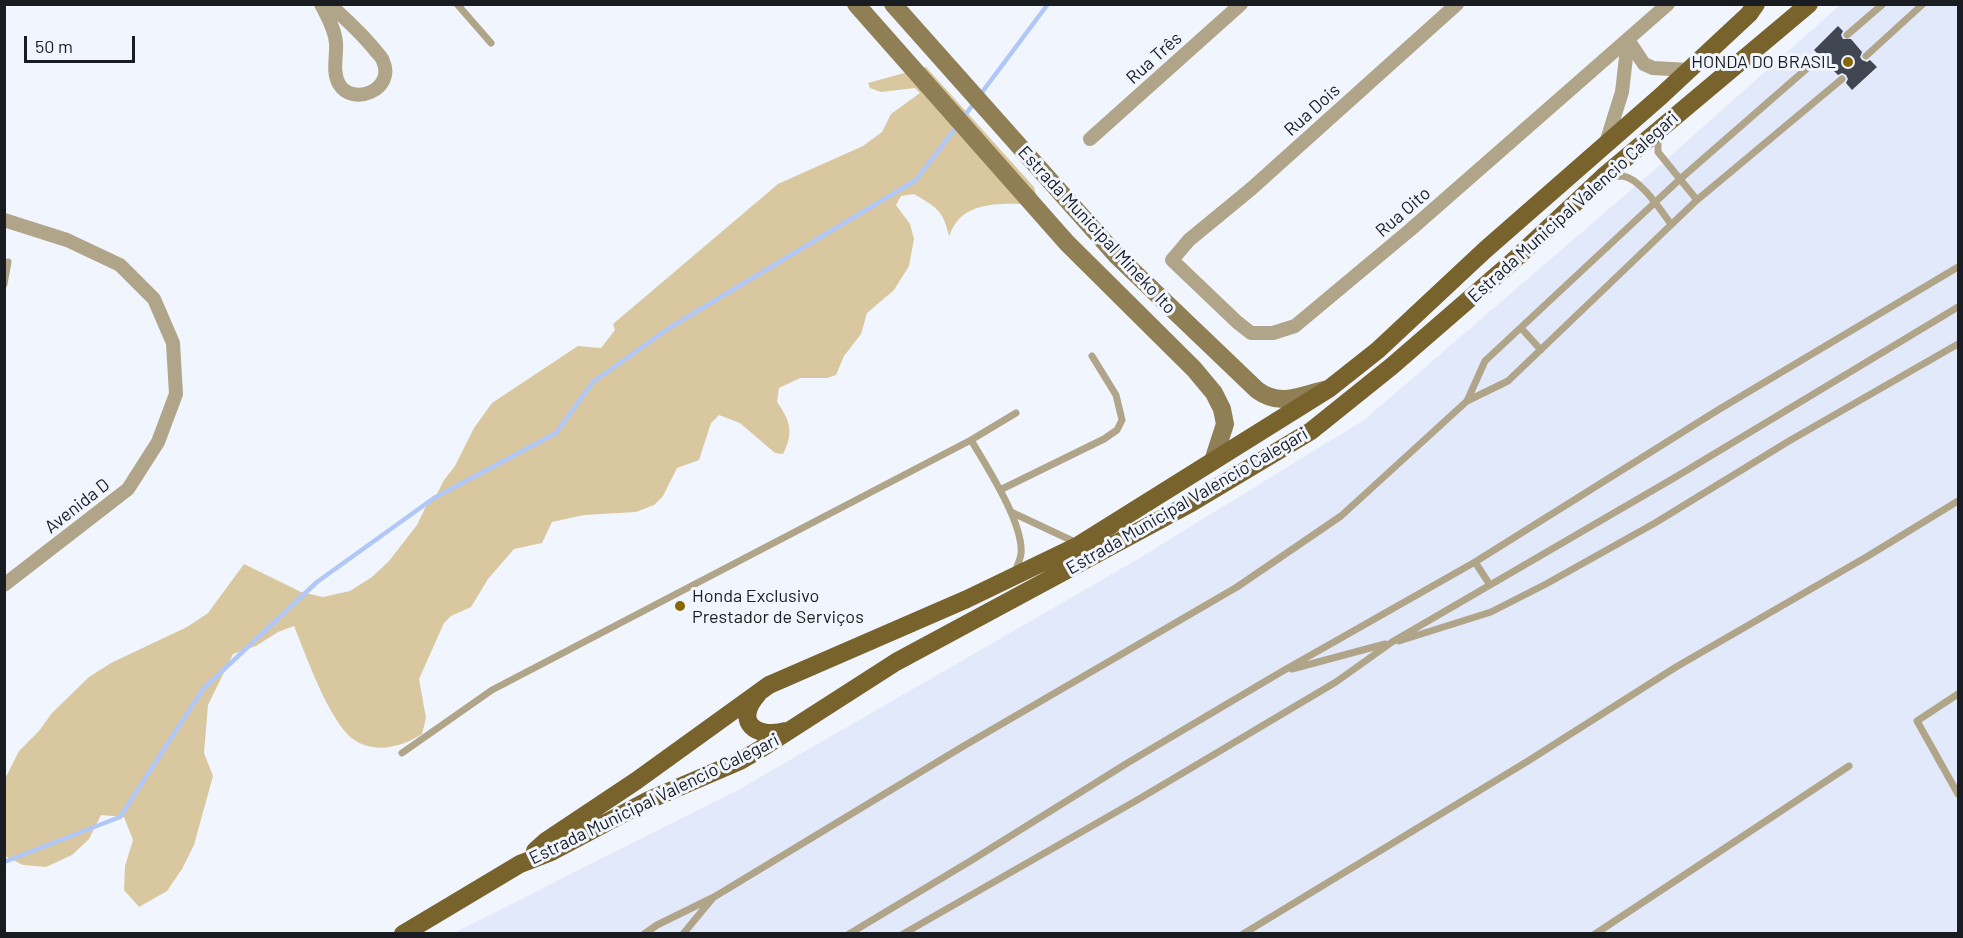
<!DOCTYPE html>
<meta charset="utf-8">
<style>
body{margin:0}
#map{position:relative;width:1963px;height:938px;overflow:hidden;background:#f0f5fe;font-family:Barlow,sans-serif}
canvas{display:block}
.frame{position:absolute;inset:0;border:6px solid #191c21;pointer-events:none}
.scale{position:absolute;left:24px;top:36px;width:111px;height:27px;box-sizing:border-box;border:3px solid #191c21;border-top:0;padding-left:8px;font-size:18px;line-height:21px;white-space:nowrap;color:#191c21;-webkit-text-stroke:4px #f0f5fe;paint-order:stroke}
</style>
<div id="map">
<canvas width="1963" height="938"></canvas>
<div class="frame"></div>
<div class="scale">50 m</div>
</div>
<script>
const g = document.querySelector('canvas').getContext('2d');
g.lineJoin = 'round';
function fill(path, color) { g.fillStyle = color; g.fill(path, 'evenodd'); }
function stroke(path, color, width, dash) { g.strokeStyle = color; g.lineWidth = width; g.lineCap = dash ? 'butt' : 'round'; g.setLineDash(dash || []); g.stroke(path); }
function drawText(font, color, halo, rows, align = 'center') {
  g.font = font + ' Barlow,sans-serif'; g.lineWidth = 6; g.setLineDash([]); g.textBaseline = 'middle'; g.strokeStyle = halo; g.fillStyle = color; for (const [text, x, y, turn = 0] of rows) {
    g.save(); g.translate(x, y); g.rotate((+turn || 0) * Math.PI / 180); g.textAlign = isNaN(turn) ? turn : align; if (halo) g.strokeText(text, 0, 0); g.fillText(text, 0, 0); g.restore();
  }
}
fill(new Path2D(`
 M1840,5h118v928l-1506,1 286,-144 395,-228 231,-142 311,-268z`), '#e1e9fb');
fill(new Path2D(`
 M926,67l108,120 4,13 -5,5c-24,-2 -62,-4 -77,18 -3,3 -5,9 -7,13 -6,-26 -13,-29 -35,-42l-13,2 -5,9 14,19 4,15 -5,27 -15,24 -27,23 -6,21 -17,22 -8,19 -9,3h-27l-21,10 -2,14c13,18 17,31 6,52l-8,-1 -35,-30 -21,-8 -8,8 -12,37 -22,8 -14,28 -9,9 -18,7 -52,3 -32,7 -10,21 -28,6 -26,30 -17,28 -20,9 -7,7 -25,56 7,39 -4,16c-18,12 -45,20 -66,7 -26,-16 -50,-86 -62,-115l-16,6 -22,14 -23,8 -25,51 -4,48 9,23 -19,69 -12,24 -15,22 -28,16 -15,-17 1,-24 8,-26 -9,-23 -23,-2 -12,24 -17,16 -26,12 -23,-2 -18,-9 -1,-75 15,-30 20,-20 13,-18 37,-36 22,-14 76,-36 21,-14 36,-49 57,28 22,5 27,-6 22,-14 17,-16 28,-36 10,-21 8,-6 9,-18 11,-14 19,-38 18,-25 86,-57 23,2 14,-18 -2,-6 165,-140 85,-38 19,-14 9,-18 29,-21 -5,-5 -34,4 -11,-4 -2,-5z`), '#d9c89f');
stroke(new Path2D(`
 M980,95l68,-91
 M962,119l13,-17
 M4,862l116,-45 83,-128 114,-107 117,-84 122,-65 37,-51 76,-54 247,-148 41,-54`), '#b1c7f8', 4.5);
fill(new Path2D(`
 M1838,26l5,5 -2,4 2,4h8l11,13 -2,5 2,3 5,2 3,-2 7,7 -25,23 -6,-7 2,-4 -2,-4 -4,-2 -4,2 -14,-14 2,-4 -2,-4h-7l-3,-3z`), '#404652');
stroke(new Path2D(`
 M457,4l34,39
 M1847,35l36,-31
 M1866,56l57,-52
 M1658,135v17l39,48
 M1609,177c4,0 10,-1 14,-1 18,3 38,35 48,48
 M4,284l4,-22
 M1521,328l20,22
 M1467,401l18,-40 194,-181 141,-123
 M971,440c16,27 53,84 50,114 -1,6 -4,12 -6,18
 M1000,490l104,-51 13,-9 5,-10 -6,-25 -24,-39
 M1011,512l66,31
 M1475,562l15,23
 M1399,641l92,-29 55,-28 109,-61 134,-82 169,-97
 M1292,669l93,-25
 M1958,694l-41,27 41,73
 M402,753l90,-63 479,-250 45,-27
 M644,934l13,-9 57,-28 248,-150 275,-160 104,-71 126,-115 41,-20 189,-181 145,-121
 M683,934l29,-35
 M849,934l123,-74 157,-98 152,-90 194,-110 243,-152 240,-143
 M903,934l236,-135 197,-117 56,-40 282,-164 284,-171
 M1243,934l285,-173 148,-94 192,-111 90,-55
 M1595,934l254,-168`), '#b1a589', 7);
stroke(new Path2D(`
 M321,4c6,12 14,25 15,39 1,13 -4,28 3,41 13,23 57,6 44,-23 -1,-4 -6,-8 -8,-11 -14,-17 -29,-31 -46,-46
 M1457,4l-206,185 -62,51 -17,20 65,62 14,11h22l22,-7 115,-96 258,-226
 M1628,40l16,24 9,4 36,2
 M1090,139l151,-135
 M1605,146l17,-54 6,-52
 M4,220l63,20 53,25 34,34 19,44 3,51 -18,48 -30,47 -124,96`), '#b1a589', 14);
stroke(new Path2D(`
 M856,4l211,239 127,126 20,24 8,16 3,15 -12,37
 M893,4l224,252 140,134c23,17 42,6 67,0`), '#907f55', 18);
stroke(new Path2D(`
 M758,694c-25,28 -2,45 28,37
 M535,851l11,-10 90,-60 133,-96 198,-86 112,-54 251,-157 48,-38 107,-100 176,-154 88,-82 7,-10
 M403,934l117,-70 31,-12 98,-52 91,-39 19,-11 137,-88 295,-159 120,-72 81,-65 120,-104 91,-85 206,-173`), '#78632d', 18);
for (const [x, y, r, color] of [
 [1848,62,6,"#866802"],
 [680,606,6,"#866802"]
]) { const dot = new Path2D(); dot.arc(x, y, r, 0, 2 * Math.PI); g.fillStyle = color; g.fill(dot); stroke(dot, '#f0f5fe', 2); }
drawText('18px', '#191c21', '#f0f5fe', [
 ["Rua Três",1154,58,-42],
 ["Rua Dois",1312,110,-42],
 ["Estrada Municipal Valencio Calegari",1573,207,-42],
 ["Rua Oito",1403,212,-41],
 ["Estrada Municipal Mineko Ito",1097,230,47],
 ["Estrada Municipal Valencio Calegari",1187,501,-30],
 ["Avenida D",77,506,-38],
 ["Estrada Municipal Valencio Calegari",654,799,-26]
]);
drawText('18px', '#191c21', '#f0f5fe', [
 ["HONDA DO BRASIL",1836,62],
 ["Honda Exclusivo",692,596,"left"],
 ["Prestador de Serviços",692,617,"left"]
], 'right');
</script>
